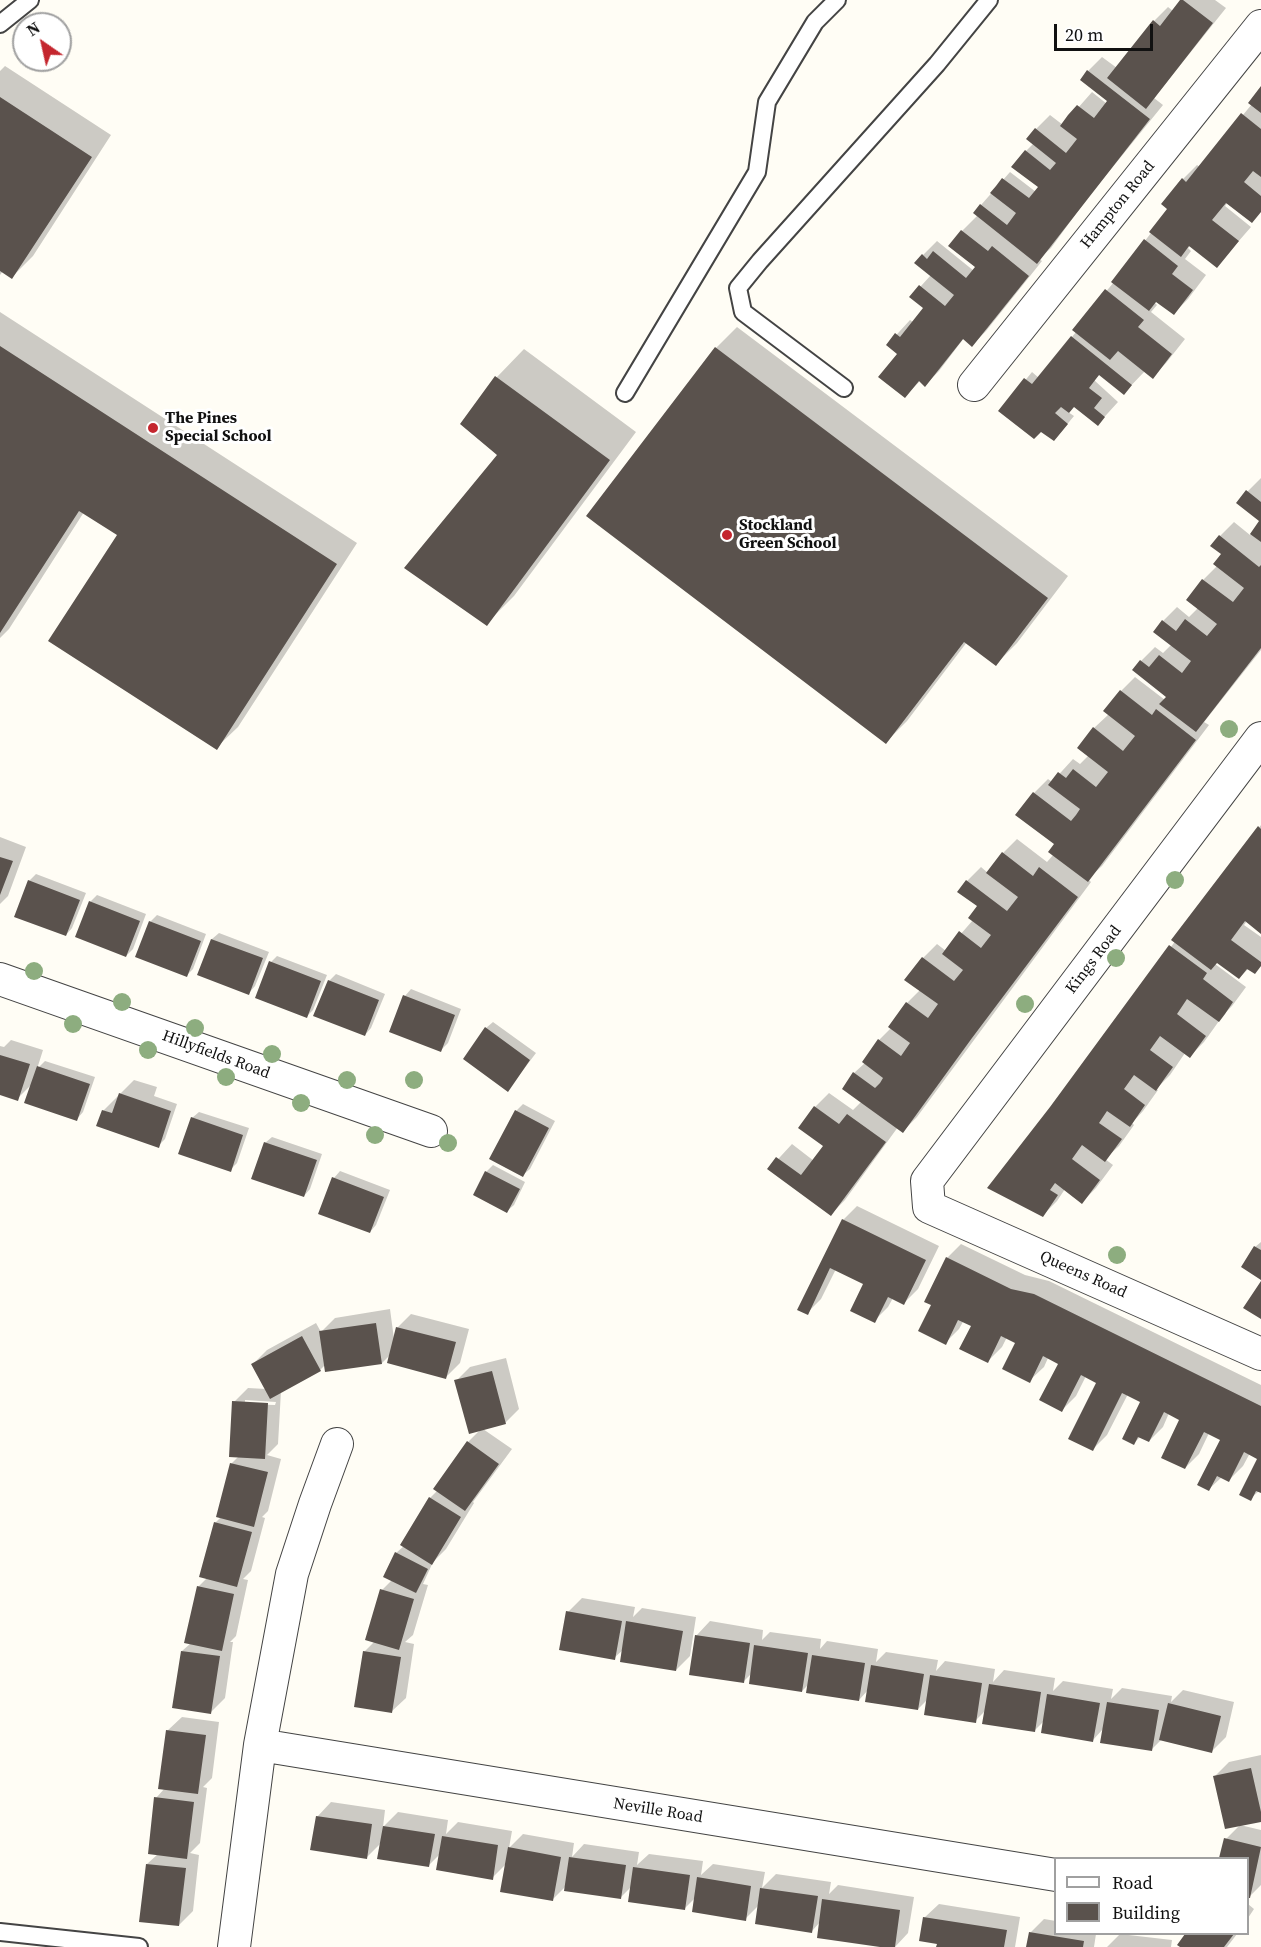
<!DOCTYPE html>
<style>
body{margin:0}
#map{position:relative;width:1261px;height:1947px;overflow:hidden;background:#fffdf5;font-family:"Source Serif 4",serif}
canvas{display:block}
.legend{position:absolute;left:1054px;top:1857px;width:195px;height:78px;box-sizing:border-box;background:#fff;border:2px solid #a0a0a0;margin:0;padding:8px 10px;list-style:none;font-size:18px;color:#111}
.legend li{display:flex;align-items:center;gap:12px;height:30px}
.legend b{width:30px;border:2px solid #a0a0a0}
.north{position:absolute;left:12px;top:12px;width:60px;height:60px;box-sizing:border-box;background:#fff;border:2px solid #a0a0a0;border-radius:50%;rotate:326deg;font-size:16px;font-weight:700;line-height:24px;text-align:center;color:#111}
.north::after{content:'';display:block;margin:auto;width:21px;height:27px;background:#c4262e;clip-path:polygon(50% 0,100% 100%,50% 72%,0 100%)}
.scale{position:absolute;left:1054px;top:24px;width:99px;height:27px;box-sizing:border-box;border:3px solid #111;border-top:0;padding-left:8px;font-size:18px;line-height:21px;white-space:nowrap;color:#111;-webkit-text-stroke:4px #fff;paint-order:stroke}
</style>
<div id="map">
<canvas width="1261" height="1947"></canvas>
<ul class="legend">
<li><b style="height:8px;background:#fff"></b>Road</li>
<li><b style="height:16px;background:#5a524d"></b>Building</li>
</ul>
<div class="north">N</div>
<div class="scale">20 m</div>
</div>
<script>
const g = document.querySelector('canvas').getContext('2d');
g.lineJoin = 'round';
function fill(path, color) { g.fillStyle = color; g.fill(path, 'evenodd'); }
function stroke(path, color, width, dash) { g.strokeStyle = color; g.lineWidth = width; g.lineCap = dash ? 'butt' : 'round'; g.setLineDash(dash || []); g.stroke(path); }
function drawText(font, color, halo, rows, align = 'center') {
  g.font = font + ' "Source Serif 4",serif'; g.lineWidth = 6; g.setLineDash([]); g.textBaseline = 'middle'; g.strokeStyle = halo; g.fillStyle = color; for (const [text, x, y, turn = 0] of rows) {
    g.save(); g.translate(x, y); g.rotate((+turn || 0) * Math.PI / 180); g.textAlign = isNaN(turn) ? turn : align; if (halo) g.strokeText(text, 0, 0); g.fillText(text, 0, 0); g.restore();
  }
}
fill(new Path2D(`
 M1182,0h33l11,8 -72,90 9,7 -77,95 -35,48 -12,11 3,2 -56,70 -14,14 -8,-7 -25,33 -14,14 -5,-4 -15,15 -6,-42 -11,-10 22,-24 3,2 12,-15 -14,-10 20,-22 -8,-20 14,-14 37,30 3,-4 -15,-36 16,-16 3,-10 29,-33 26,20 4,-5 -14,-36 8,-8 2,-14 14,-14 13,10 29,-33 15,12 2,-3 -21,-30 14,-14 15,11 37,-47 14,-14 5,4z
 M5,66l106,69 -78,121 -21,21 -9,-6 -3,4v-204z
 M1261,88v124l-33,-10 -3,4 26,21 -34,39 -26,-21 -3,3 3,3 -6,8 21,16 -18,24 -14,14 -16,-13 -3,3 2,2 -6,7 34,27 -19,24 -14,14 -7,-6 -21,22 -24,-19 -6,6 24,22 -20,22 -24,-19 -6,7 6,4 -14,17 -18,-3 -41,-20 31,-38 7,6 37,-46 -2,-2 40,-48 55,-73 14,-30 14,-14 3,2 52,-63z
 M0,312l357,231 -119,184 -22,21 -97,-214 -35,-22 -75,117 -9,9z
 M737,327l331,249 -51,67 -21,21 -29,-22 -60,79 -21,21 -298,-226 128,-168z
 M524,349l112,83 -122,164 -28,28 13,-169 -37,-31 35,-47z
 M1261,478v43l-14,-29z
 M1261,521v129l-57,72 5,3 -107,141 -14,13 3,3 -174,235 -14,14 -5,-4 -53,73 -14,14 -62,-45 23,-25 22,17 11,-16 -25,-17 15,-21 14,-14 24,17 9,-9 -8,-28 11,-10 14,-23 12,-12 16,-25 13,-13 3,-32 14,-14 9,7 27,-31 6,-14 -12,-25 14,-14 7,6 15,-20 14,-14 30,23 7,-8 2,-10 -22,-51 14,-14 4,3 21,-23 7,5 9,-9 5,-27 15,-14 12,-23 14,-14 30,23 3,-4 -27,-35 14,-14 8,6 9,-9 -9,-23 14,-14 12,10 9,-9 -10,-8 15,-20 14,-14 6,-13 -3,-17 14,-14 16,13z
 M1261,825v107l-14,-11 -3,4 17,12v29l-12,2 -10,10 -21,-16 -3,2 31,23 -14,19 -14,14 1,1 -15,21 -14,14 -5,-3 -15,22 -14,14 2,1 -15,21 -11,12 2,2 -15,21 -14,13 8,6 -17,23 -14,14 -17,-13 -8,12 -14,14 9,-107z
 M0,837l26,10 -18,49 -8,8z
 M36,874l50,19 -14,35 -6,7 -37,-54z
 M97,895l49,19 -13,35 -7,7 -36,-54z
 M157,915l49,19 -13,35 -7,7 -36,-54z
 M219,933l50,19 -14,34 -6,7 -50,-19 13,-35z
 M277,956l50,19 -14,35 -6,6 -36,-54z
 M336,974l49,20 -14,34 -6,7 -36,-54z
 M411,989l50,20 -13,34 -7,7 -36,-54z
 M493,1022l43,31 -28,37 -22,-62z
 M11,1040l32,10 -6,19 8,-8 50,16 -12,35 -6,7 -44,-36 -16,16 -17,-5v-48l4,1z
 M134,1080l23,7 -3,9 23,8 -12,35 -7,7 -55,-35z
 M523,1104l32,17 -25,48 -7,6 -7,-64z
 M199,1112l50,16 -12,35 -7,7 -38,-52z
 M272,1137l50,17 -12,35 -6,7 -39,-53z
 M493,1165l32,17 -11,23 -7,6 -21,-39z
 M340,1171l50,19 -14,35 -6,7 -36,-54z
 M857,1206l82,40 -21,43 -14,14 -11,-5 -5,9 -14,14 -9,-38 -29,-14 -15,30 -14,14 36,-93z
 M1261,1242v37l-6,-32z
 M961,1244l64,31 24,6 212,104v107l-2,-1 -9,8 9,-41 -9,-5 -7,13 -14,14 -7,-3 -13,12 13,-50 -13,-6 -10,21 -14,14 -4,-49 -12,-6 -6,14 -14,14 -9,-4 -6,6 8,-42 -14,-7 -21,41 -14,14 5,-67 -12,-6 -10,20 -14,14 -2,-47 -12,-5 -4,9 -15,14 -12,-38 -10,-6 -5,10 -14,14 -15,-36 -9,-5 -5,9 -14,14 -12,-39 14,-46z
 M390,1309l4,30 3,-11 14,-14 58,15 -9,34 -14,14 -55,-23 -9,9 -56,1 -6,6 -39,21 -3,53 -11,11 14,4 -13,52 -6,6 3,1 -14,53 -8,8 5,1 -12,56 -6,6h3l-8,56 -14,14 -29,-61 9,-8 7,-56 9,-9 8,-55 6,-6 10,-53 8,-8 -5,-54 14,-14 18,1 -13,-25 14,-14 49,-27 5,9 14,-14zM245,1400l31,2 -1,3 -30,-1z
 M506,1358l13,51 -14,14 -22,6 29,20 -39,53 1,1 -28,46 -13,13 -10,22 5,1 -15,50 -8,7 9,2 -8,54 -15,14 -27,-60 10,-10 8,-52 10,-10 4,-27 8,-7 26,-48 8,-8 30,-48 13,-13 -25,-48 14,-14z
 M582,1598l53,9 -2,10 9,-9 54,9 -6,39 -14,14 -52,-21 -10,9 -46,-46z
 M710,1621l53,9 -1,10 8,-8 51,7 -1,10 7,-8 51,8 -2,13 10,-10 52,8 -2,11 9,-10 50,8 -2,13 11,-12 51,8 -2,13 10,-10 50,8 -2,10 11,-11 50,8 -1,6 12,-12 51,12 -8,35 -14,14 -50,-12 -11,11 -48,-21 -10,11 -48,-20 -11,11 -48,-21 -11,11 -47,-22 -10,10 -50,-19 -9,10 -50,-16 -7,7 -50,-18 -9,9 -47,-46z
 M182,1717l37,5 -7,56 -9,9 4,1 -7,55 -10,10 9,2 -6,56 -14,14 -32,-61 11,-10 -2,-56 9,-10 2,-57z
 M1261,1755v65l-21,5 21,5v55l-12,12 -1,-1v-38h-27l5,-19 14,-14 -25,-49 14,-14z
 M331,1802l54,8 -2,17 15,-15 50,8 -2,14 12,-12 54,9 -3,17 14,-14 51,9 -2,14 12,-13 55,8 -2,13 12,-11 54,7 -2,14 12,-11 52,8 -3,16 14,-14 55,8 -2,12 9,-9 76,12 -6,36 -13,14h-5l-70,-25 -8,9 -53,-26 -14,14 -50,-21 -10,10 -53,-22 -12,12 -54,-12 -14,14 -46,-36 -14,14 -51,-25 -12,12 -47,-23 -15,15 -50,-40z
 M939,1904l81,13 -5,30h-77v-4l-14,-25z
 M1248,1904l6,5 -6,9z
 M1044,1919l12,2v13h40l-2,13h-66l2,-14z
 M1120,1934l52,6 -1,7h-64z
 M1187,1934h50l-10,13h-44l-4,-3z`), '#0003');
fill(new Path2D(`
 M1180,0h3l30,23 -67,86 -39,-31 46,-58 7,6z
 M1087,70l63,49 -113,145 -64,-51 7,-9 27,21 9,-12 -26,-20 6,-7 6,-8 27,20 9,-11 -27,-20 14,-17 25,20 6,-7 -30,-24 9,-11 31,25 11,-14 -17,-13 8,-11 9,-10 17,13 13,-17 -27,-21z
 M1261,86v27l-13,-10z
 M0,97l92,60 -80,122 -12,-8z
 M1241,113l20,16v48l-8,-6 -9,11 17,14v16l-9,11 -26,-20 -14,17 27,21 -22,27 -28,-22 -8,11 -32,-25 18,-23 -6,-5 21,-26 4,4z
 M961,230l27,21 4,-5 37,30 -57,71 -9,-8 -38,48 -6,-6 -14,17 -27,-21 19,-23 -11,-9 9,-12 5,4 23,-29 -14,-11 10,-12 26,21 9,-11 -40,-32 8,-9 5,5 6,-8 33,27 9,-11 -27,-21z
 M1144,239l34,27 -6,8 21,16 -19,25 -18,-13 -7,9 -38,-29z
 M1105,289l39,31 -6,7 34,27 -19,25 -35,-28 -8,9 -38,-30z
 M1071,336l61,49 -8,10 -25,-20 -10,13 13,10 -8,10 11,9 -7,9 -24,-19 -5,6 -8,-6 -6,6 13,11 -14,17 -13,-9 -7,7 -36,-28 26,-33 8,6z
 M0,346l337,218 -120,186 -169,-109 69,-106 -38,-24 -79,122z
 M715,347l333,251 -52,68 -32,-24 -78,102 -300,-228z
 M495,376l115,84 -123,166 -83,-58 93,-113 -37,-31z
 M1246,490l15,12v40l-11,-8 9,-13 -23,-18z
 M1219,535l40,32 2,-2v83l-65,84 -37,-28 7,-7 -34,-27 8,-10 9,7 10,-12 23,18 9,-12 -38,-29 9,-12 14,11 9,-12 22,17 10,-12 -31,-24 16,-21 31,23 11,-14 -31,-24 8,-10 -11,-8z
 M1120,690l32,25 4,-6 40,31 -108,142 -40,-30 6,-8 -39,-29 18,-23 38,29 5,-6 4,-6 -32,-24 10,-13 8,6 7,-9 23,18 12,-15 -31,-24 16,-21 30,24 12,-15 -32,-25z
 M1258,826l3,3v105l-16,-13 -14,19 30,22v4l-6,8 -8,-5 -8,10 -22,-16 -6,7 -40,-30z
 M1002,852l31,24 6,-9 39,30 -106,141 -69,95 -61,-44 11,-17 22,16 5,-5 3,-5 -21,-16 16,-23 23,17 9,-13 -22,-16 18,-25 22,16 10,-14 -34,-24 18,-23 32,24 9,-11 -21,-16 17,-23 22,17 10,-13 -23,-17 9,-12 -20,-14 9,-12 41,31 11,-14 -32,-24z
 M0,857l13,4 -13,34z
 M28,880l52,20 -14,36 -52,-19z
 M89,901l51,20 -14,36 -51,-20z
 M149,921l52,20 -14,36 -52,-20z
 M211,939l52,19 -14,37 -52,-20z
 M1169,945l38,28 -4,6 30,23 -8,12 -6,8 -32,-23 -10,15 29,22 -16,22 -30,-22 -10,14 23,17 -8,11 -9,13 -22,-16 -10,14 21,16 -15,22 -23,-16 -8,12 23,16 -17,23 -23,-17 -10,14 28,21 -18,24 -27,-21 -5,7 8,5 -15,22 -56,-29 63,-81z
 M269,961l52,20 -14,37 -52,-20z
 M328,980l51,20 -14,36 -52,-20z
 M403,995l52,20 -14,37 -52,-20z
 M485,1027l45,33 -22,32 -45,-33z
 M0,1055l30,9 -12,37 -18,-6z
 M37,1066l53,18 -13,37 -53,-18z
 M119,1093l52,18 -12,37 -63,-22 6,-16 10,3z
 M814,1106l25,18 8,-10 39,28 -55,74 -64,-47 9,-12 25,18 22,-29 -25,-18z
 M515,1110l34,18 -26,49 -34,-18z
 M191,1117l52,18 -12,37 -53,-18z
 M264,1142l53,18 -13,37 -53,-18z
 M485,1171l35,18 -13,24 -34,-18z
 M332,1177l52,20 -14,36 -52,-19z
 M842,1219l84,41 -22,45 -16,-8 -13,26 -25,-12 13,-27 -33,-16 -22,47 -11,-5z
 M1254,1246l7,4v30l-20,-13z
 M946,1257l65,32 23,5 227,112v87l-5,-2 -5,10 -12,-6 18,-36 -13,-7 -15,30 -12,-6 -8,15 -12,-6 23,-45 -16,-8 -19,37 -24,-11 18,-38 -15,-8 -15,30 -11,-5 -4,8 -12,-6 18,-37 -18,-9 -29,58 -25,-12 28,-56 -15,-8 -19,37 -23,-12 19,-36 -15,-8 -13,27 -28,-14 13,-26 -14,-7 -13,27 -29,-14 12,-23 -13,-6 -12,25 -28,-14 13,-26 -7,-3z
 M1261,1281v38l-18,-11z
 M376,1323l6,41 -57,8 -6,-41z
 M396,1327l60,15 -10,37 -59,-16z
 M302,1336l19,35 -51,28 -19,-35z
 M492,1371l14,53 -37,10 -15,-54z
 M232,1401l36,2 -3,56 -36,-2z
 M467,1441l32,23 -34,47 -32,-22z
 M230,1463l38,9 -14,55 -38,-10z
 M429,1497l32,20 -29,48 -32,-20z
 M214,1522l38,10 -15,55 -38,-10z
 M395,1552l33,17 -12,24 -33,-16z
 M197,1586l37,8 -12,57 -38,-8z
 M380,1589l34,10 -15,51 -34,-10z
 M566,1611l56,10 -7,39 -56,-10z
 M626,1621l57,10 -7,40 -56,-9z
 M695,1635l55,8 -6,40 -55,-8z
 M754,1645l54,8 -6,39 -53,-8z
 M181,1651l39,5 -9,58 -39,-6z
 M363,1651l38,6 -9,56 -38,-6z
 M812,1655l53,8 -6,38 -53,-8z
 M871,1665l53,9 -6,36 -53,-8z
 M930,1675l52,8 -6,40 -52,-8z
 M989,1684l52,8 -6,40 -53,-8z
 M1047,1694l53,9 -7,39 -52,-9z
 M1107,1702l52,8 -7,41 -52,-8z
 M1168,1703l53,13 -9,37 -53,-13z
 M166,1730l40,5 -8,59 -40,-5z
 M1251,1768l10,44v10l-36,7 -12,-53z
 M154,1797l40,5 -7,57 -39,-5z
 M316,1816l56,8 -5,35 -57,-9z
 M383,1826l52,8 -6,33 -52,-8z
 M442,1836l56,9 -5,35 -57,-10z
 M1224,1838l37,9 -11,51h-2v-40h-29z
 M508,1847l53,10 -8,44 -53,-9z
 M569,1857l57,8 -5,34 -57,-8z
 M146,1864l40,4 -7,58 -40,-4z
 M633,1867l57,8 -5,35 -57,-8z
 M697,1877l54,9 -5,35 -54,-9z
 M760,1888l58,8 -6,37 -57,-9z
 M822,1899l78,11 -5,37h-15l-63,-9z
 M923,1917l84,13 -3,17h-68l1,-3 -18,-3z
 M1029,1932l55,9 -1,6h-57z
 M1185,1934h49l-10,13h-44l-3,-2z`), '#5a524d');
const lane = new Path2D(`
 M0,24l30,-24
 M844,388l-101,-76 -5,-24 22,-27 177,-197 52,-64
 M625,393l132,-221 10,-70 48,-80 22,-22
 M0,1932l139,15`);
const street = new Path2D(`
 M974,385l287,-359
 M1261,738l-334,443 2,26 332,147
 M0,979l431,152
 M260,1745l796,130
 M234,1947l26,-202 32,-171 23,-70 22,-60`);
stroke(lane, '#444', 20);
stroke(street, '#444', 34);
stroke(lane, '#fff', 16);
stroke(street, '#fff', 32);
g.fillStyle = '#8dad7f';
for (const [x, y] of [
 [1229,729],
 [1175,880],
 [1116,958],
 [34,971],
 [122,1002],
 [1025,1004],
 [73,1024],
 [195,1028],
 [148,1050],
 [272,1054],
 [226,1077],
 [347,1080],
 [414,1080],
 [301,1103],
 [375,1135],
 [448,1143],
 [1117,1255]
]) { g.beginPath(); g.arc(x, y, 9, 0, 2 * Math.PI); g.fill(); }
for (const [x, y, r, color] of [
 [153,428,6,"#c4262e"],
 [727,535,6,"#c4262e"]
]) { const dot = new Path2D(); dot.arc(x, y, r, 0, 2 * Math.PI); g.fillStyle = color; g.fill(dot); stroke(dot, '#fff', 2); }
drawText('16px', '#111', '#fff', [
 ["Hampton Road",1118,205,-51],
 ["Kings Road",1094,960,-53],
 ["Hillyfields Road",216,1055,20],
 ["Queens Road",1083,1275,24],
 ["Neville Road",658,1811,9]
]);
drawText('bold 16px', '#111', '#fff', [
 ["The Pines",165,419],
 ["Special School",165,437],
 ["Stockland",739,526],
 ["Green School",739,544]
], 'left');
</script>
